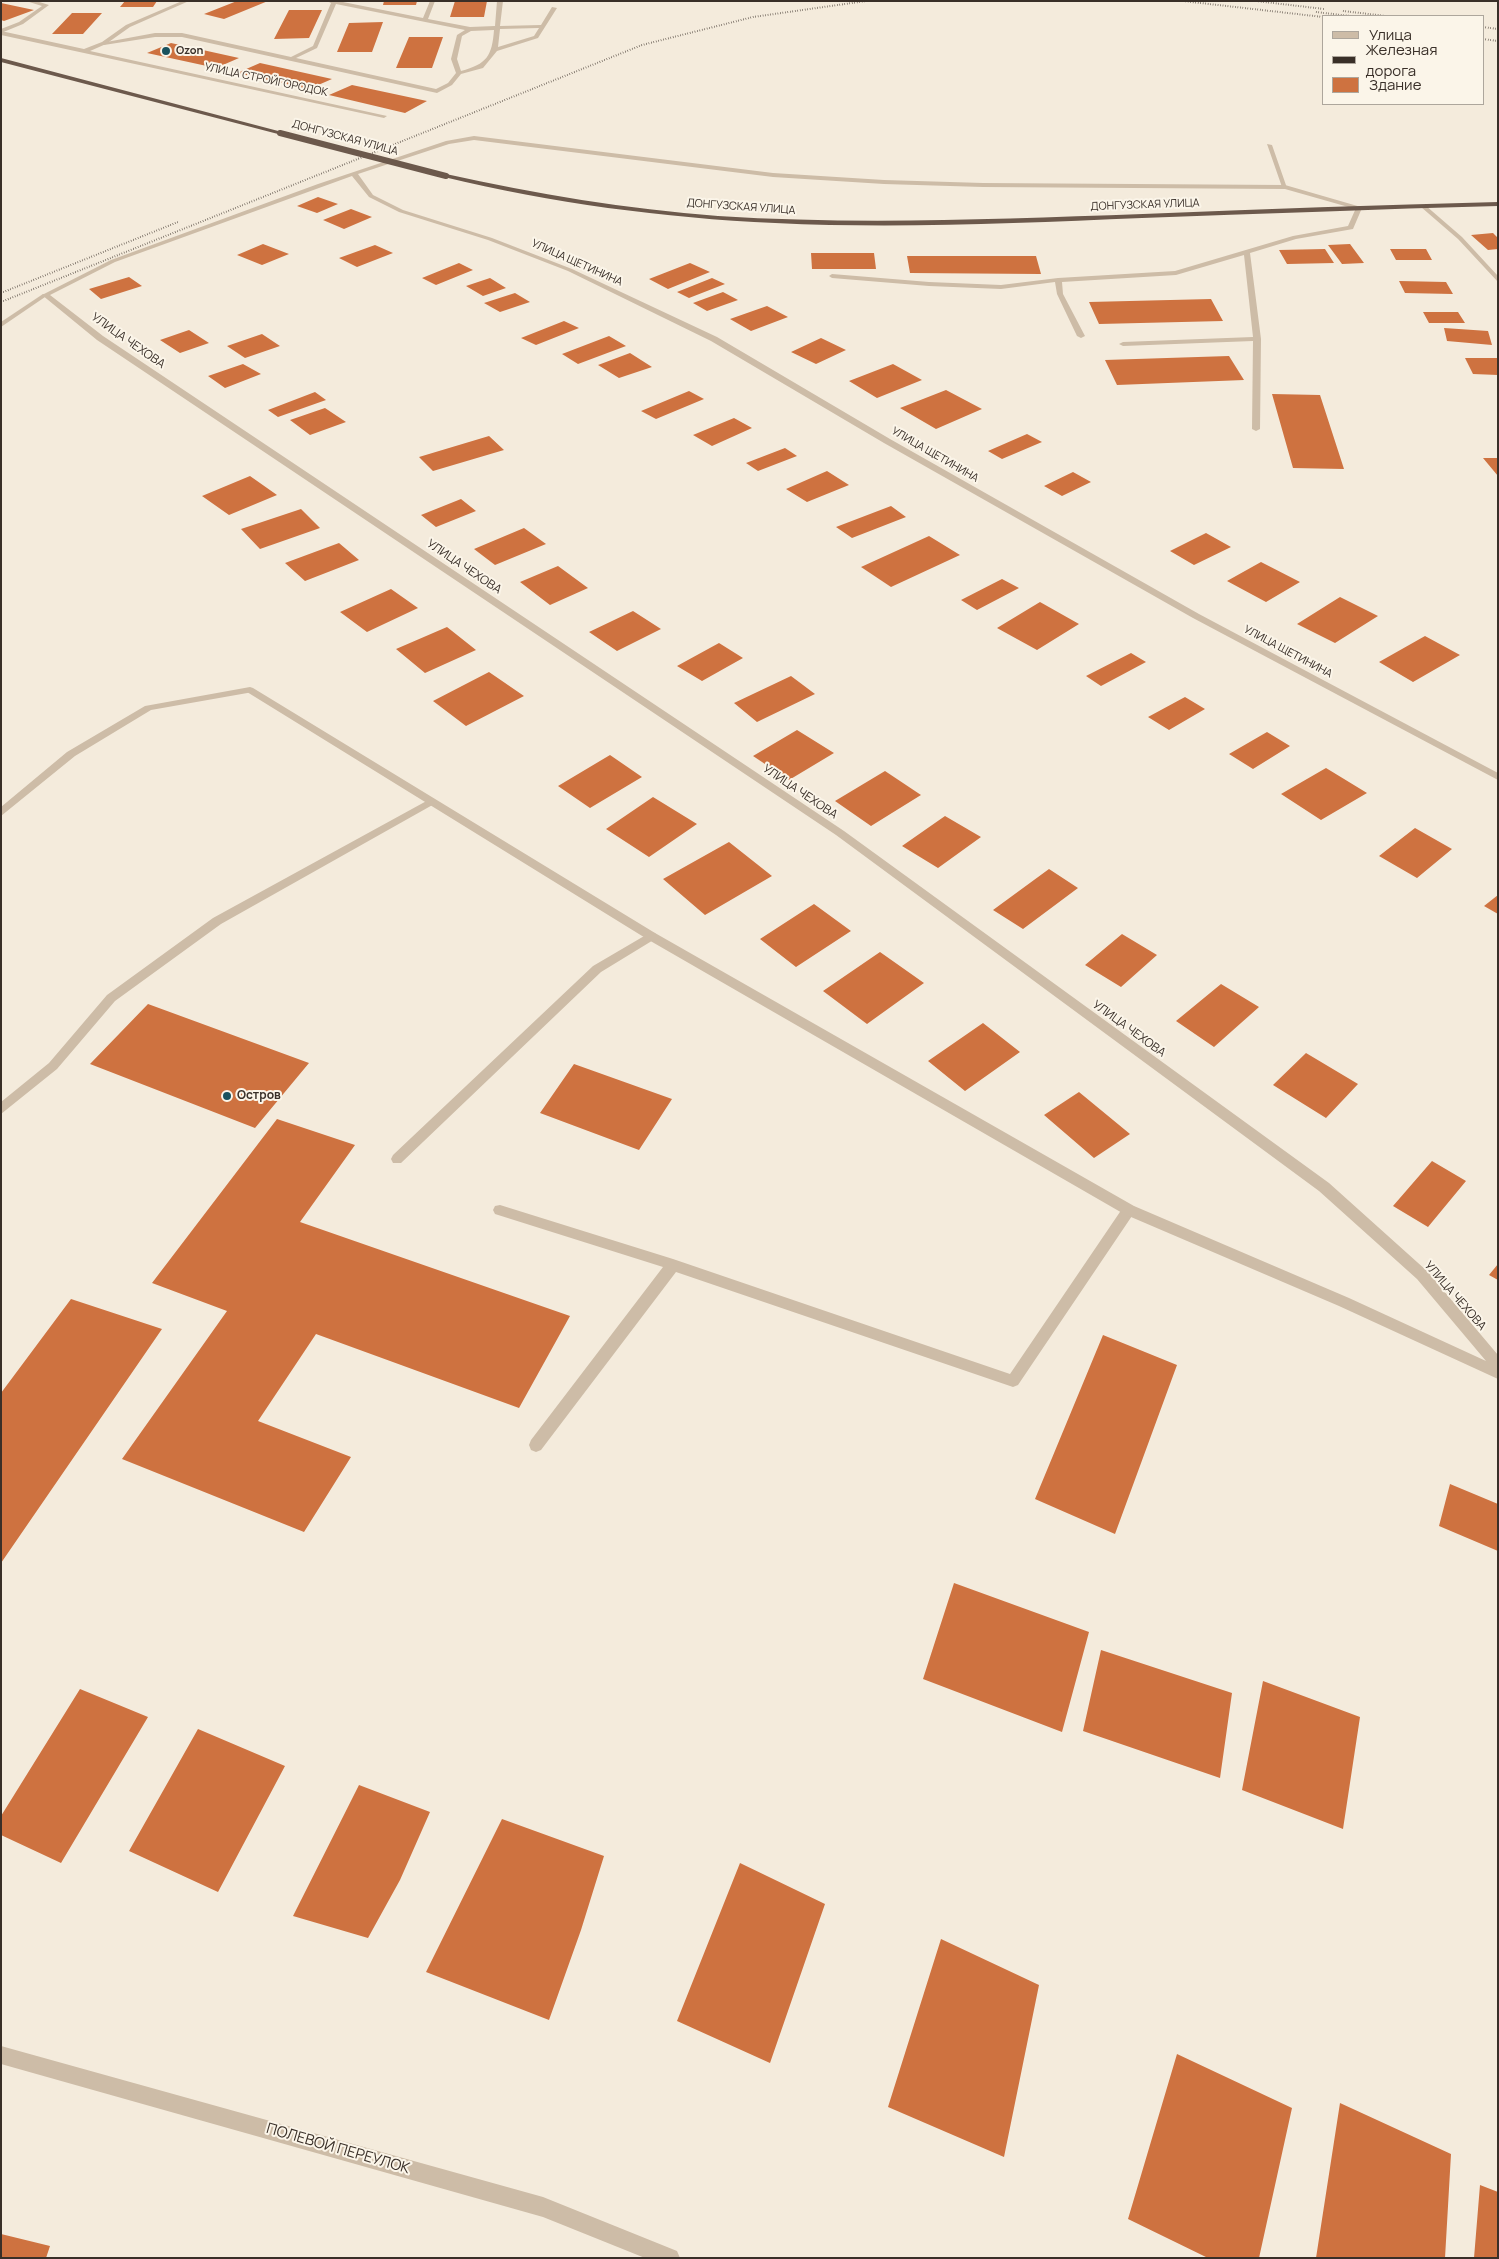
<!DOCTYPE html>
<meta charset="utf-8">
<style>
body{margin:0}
#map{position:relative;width:1499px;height:2259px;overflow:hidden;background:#f4ebdc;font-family:Manrope,sans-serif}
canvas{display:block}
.frame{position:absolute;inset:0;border:2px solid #392f28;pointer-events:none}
.legend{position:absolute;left:1322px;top:15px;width:162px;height:90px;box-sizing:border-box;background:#fbf5e9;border:1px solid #ada69c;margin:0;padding:6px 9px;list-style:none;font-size:15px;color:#392f28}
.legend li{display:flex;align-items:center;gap:10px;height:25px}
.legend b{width:25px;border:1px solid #ada69c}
</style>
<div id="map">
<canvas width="1499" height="2259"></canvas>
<div class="frame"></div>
<ul class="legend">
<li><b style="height:6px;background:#cdbca7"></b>Улица</li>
<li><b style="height:6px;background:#392f28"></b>Железная дорога</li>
<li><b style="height:14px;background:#ce7240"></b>Здание</li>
</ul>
</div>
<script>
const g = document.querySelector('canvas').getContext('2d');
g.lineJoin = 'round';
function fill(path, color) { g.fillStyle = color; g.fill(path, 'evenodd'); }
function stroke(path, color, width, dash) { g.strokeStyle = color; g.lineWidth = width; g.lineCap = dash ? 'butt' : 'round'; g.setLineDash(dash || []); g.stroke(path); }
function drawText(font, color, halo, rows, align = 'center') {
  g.font = font + ' Manrope,sans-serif'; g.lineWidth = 4; g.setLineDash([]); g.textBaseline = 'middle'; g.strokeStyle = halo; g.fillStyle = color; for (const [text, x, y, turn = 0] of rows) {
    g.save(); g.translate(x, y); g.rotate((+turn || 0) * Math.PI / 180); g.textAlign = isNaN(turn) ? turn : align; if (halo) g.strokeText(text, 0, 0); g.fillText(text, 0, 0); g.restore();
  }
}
fill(new Path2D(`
 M125,1h32l-4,6h-33z
 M237,1h31l-44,18 -20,-5z
 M384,1h33l-1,4h-33z
 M455,1h32l-3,16h-34z
 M1,3l33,7 -30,11 -3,-1z
 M289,10h33l-13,28 -35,1z
 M72,13h30l-19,21h-31z
 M383,22l-11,30h-35l12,-29z
 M409,37h34l-11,31h-36z
 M171,43l68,15 -23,10 -69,-15z
 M260,63l72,16 -23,10 -72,-16z
 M352,85l75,16 -22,12 -76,-18z
 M318,197l20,7 -21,9 -20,-7z
 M351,209l21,8 -28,12 -21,-9z
 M1493,233l5,5v11l-10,1 -17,-15z
 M263,244l26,10 -27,11 -25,-10z
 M1350,244l14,19 -22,1 -14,-19z
 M375,245l18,8 -36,14 -18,-9z
 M1325,249l9,14 -47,1 -8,-14z
 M1390,249h36l6,11h-36z
 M811,253h63l2,16h-64z
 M907,256h129l5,18 -131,-1z
 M459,263l14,7 -37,15 -14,-7z
 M690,263l20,9 -42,17 -19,-10z
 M129,277l13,9 -41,13 -12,-10z
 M490,278l16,10 -23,8 -17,-10z
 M712,278l13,6 -36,14 -12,-6z
 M1399,281l47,1 7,12 -48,-1z
 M723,292l15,8 -31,11 -14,-8z
 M515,293l15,9 -30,10 -16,-9z
 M1211,299l12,22 -124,3 -10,-22z
 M767,306l21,11 -37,14 -21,-12z
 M1423,312h35l7,11h-36z
 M564,321l15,7 -43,17 -15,-7z
 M1444,328l44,3 4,14 -45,-4z
 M189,330l20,13 -29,10 -20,-13z
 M262,334l18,12 -35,12 -18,-12z
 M609,336l17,10 -48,18 -16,-10z
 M821,338l25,12 -30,14 -25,-12z
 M630,353l22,14 -33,11 -21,-13z
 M1229,356l15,24 -127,5 -12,-25z
 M1465,358h33v17l-25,-1z
 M243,364l18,10 -36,14 -17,-12z
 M893,364l29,16 -45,18 -28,-17z
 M946,390l36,19 -46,20 -36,-21z
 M689,391l15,8 -48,20 -15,-8z
 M315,392l11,8 -48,17 -10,-7z
 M1272,394l48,1 24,74 -51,-1z
 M325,408l21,14 -36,13 -20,-15z
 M734,418l18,10 -40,18 -19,-11z
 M1027,434l15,8 -40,17 -14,-8z
 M489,436l15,14 -71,21 -14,-14z
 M785,448l12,8 -39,15 -12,-8z
 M1483,458h15v18z
 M827,471l22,14 -42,17 -21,-13z
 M1073,472l18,10 -29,14 -18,-10z
 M250,476l27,19 -48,20 -27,-19z
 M461,499l15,12 -40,16 -15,-12z
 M891,506l15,11 -54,21 -16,-11z
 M301,509l19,19 -60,21 -19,-20z
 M524,528l22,16 -51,21 -21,-16z
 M1206,533l25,14 -37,18 -24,-14z
 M929,536l31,19 -69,32 -30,-20z
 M339,543l20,17 -54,21 -20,-18z
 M1261,562l39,20 -34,20 -39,-21z
 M558,566l30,22 -38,17 -30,-23z
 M1002,579l17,9 -42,22 -16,-10z
 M391,589l27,19 -51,24 -27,-20z
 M1340,597l38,19 -43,27 -38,-19z
 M1040,602l39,22 -42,26 -40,-22z
 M633,611l28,18 -44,22 -28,-19z
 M447,627l29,23 -51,23 -29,-24z
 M1425,636l35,19 -47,27 -34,-20z
 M719,643l24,15 -41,23 -25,-15z
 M1131,653l15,9 -45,24 -15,-10z
 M489,672l35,24 -58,30 -33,-25z
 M791,676l24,18 -58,28 -23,-19z
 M1185,697l20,12 -36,21 -21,-13z
 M797,730l37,23 -45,27 -36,-24z
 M1267,732l23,14 -37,23 -24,-15z
 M610,755l32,22 -52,31 -32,-22z
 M1326,768l41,25 -46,27 -40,-26z
 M885,771l36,24 -50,31 -36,-25z
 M653,797l44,27 -48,33 -43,-28z
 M945,816l36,21 -43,31 -36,-22z
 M1415,828l37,21 -35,29 -38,-22z
 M729,842l43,34 -67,39 -42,-36z
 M1049,869l29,19 -55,41 -30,-19z
 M1498,895v19l-14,-8z
 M814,904l37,27 -55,36 -36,-28z
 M1122,934l35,21 -36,32 -36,-22z
 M880,952l44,31 -57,41 -44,-33z
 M1221,984l38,23 -45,40 -38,-26z
 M148,1004l161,59 -54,65 -165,-64z
 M983,1023l37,29 -55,39 -37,-30z
 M1306,1053l52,31 -32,34 -53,-33z
 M574,1064l98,35 -33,51 -99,-37z
 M1079,1092l51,42 -36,24 -50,-43z
 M277,1119l78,26 -55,77 270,94 -51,92 -203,-74 -58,87 93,36 -47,75 -182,-73 105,-148 -75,-28z
 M1432,1161l34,20 -38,46 -35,-21z
 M1498,1264v16l-9,-5z
 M71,1299l91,30 -161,234v-170z
 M1103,1335l74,30 -62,169 -80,-35z
 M1450,1484l48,20v47l-59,-25z
 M954,1583l135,49 -27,100 -139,-53z
 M1101,1650l131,43 -12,85 -137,-47z
 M1263,1681l97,36 -17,112 -101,-39z
 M80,1689l68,28 -87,146 -60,-28v-19z
 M198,1729l87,37 -67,126 -89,-41z
 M359,1785l71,27 -30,68 -32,58 -75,-22z
 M502,1819l102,37 -23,74 -32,90 -123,-48z
 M740,1863l85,41 -55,159 -93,-42z
 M941,1939l98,46 -35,172 -116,-50z
 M1177,2054l115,54 -33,150h-51l-80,-39z
 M1340,2103l111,51 -6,104h-129z
 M1480,2185l18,7v66h-24z
 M1,2234l49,12 -4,12h-45z`), '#ce7240');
fill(new Path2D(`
 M26,1h10l13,4 -26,19 -22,9v-4l18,-7 23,-16z
 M327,1h11l85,17 7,-17h5l-7,18 42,8 25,-1 2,-25h6l-3,25 41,-1 11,-18 5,1 -19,30 -41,13 -14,17 -22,6 -9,11 -15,8 -255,-56h-27l-51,8 -3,-2 54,-10h27l109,24 22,-11 18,-43zM336,4l129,26 -8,5 -6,24 5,14 -8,10 -12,6 -140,-31 21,-10zM539,28l-5,8 -36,11 2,-18zM494,30c-2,26 -7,34 -33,41l-4,-12 5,-23 9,-5z
 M1267,144l5,1 15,43 -5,-1z
 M1359,206l3,2 -9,21 -57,10 -46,14 11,86 -1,90 -4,2 -4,-2 1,-88 -130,5 -4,-2 4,-2 130,-5 -9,-82 -68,20 -114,7 1,12 22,42 -4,2 -4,-2 -20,-42 -2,-12 -54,7 -72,-3 -97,-8 -3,-2 3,-2 97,8 72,3 57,-7 117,-7 118,-35 55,-10 8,-18z
 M43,294l5,1 -47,32v-5z
 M250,687l3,1v4l-102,18 -76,46 -74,60v-9l66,-55 78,-46z
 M432,798l5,3 -1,2 -215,121 -106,77 -58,68 -56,45v-12l48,-39 58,-68 106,-77z
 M651,932l4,1 2,3 -2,3 -54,33 -200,191h-8l-2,-4 2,-4 200,-189z
 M500,1205l173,54 337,115 114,-168h10l2,4 -118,175 -5,2 -337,-115 -135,178 -5,2 -5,-2 -2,-5 2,-5 132,-173 -168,-53 -2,-4 2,-4z`), '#cdbca7');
fill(new Path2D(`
 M182,1h7l-59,26 -24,17 -16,7 297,65 -3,2 -383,-83v-4l83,18 18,-7 24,-17z
 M474,136l299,37 111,7 99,3 302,2 76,22 -2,3 -74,-21 -302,-2 -99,-3 -111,-7 -299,-37 -25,4 -91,30 15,21 30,15 89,28 80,31 145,68 173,102 309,175 299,159v7l-305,-162 -309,-175 -173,-102 -143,-70 -80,-31 -89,-28 -30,-15 -17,-21 -237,86 -65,33 53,41 741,495 485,352 98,88 71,84v24l-159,-73 -215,-92 -477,-275 -400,-247v-4h6l402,245 479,273 215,92 137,63 -69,-82 -98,-88 -483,-356 -739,-495 -55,-45 69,-35 207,-76 128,-43z
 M1421,205h4l37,32 36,39v6l-40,-43 -37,-32z
 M1,2046l542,151 134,54 3,7h-35l-102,-41 -542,-153z`), '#cdbca7');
fill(new Path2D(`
 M1,58l281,74 1,1 -5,1 -277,-72z
 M446,174c90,20 181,35 272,42 142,9 283,3 425,-2 118,-5 236,-9 355,-12v4c-119,3 -238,8 -356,12 -122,5 -245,11 -367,5 -112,-5 -223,-20 -331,-46l-1,-1z`), '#6c594c');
stroke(new Path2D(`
 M1183,1l140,16
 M1256,1l68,8
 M1343,11l43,5
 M1316,12l34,4
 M1483,27l15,2
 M1483,39l15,2
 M1,293l177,-71
 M1,302l641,-257 111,-28 113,-16`), '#392f28', 2, [0.5, 2]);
stroke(new Path2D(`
 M280,133l166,43`), '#6c594c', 6);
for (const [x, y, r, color] of [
 [166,51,5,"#1a525e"],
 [227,1096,5,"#1a525e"]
]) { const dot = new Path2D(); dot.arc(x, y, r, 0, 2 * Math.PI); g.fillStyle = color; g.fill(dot); stroke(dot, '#fbf5e9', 2); }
drawText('bold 11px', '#392f28', '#fbf5e9', [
 ["Ozon",176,51]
], 'left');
drawText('11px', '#392f28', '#fbf5e9', [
 ["УЛИЦА СТРОЙГОРОДОК",266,80,12],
 ["ДОНГУЗСКАЯ УЛИЦА",345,138,15],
 ["ДОНГУЗСКАЯ УЛИЦА",1145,205,-2],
 ["ДОНГУЗСКАЯ УЛИЦА",741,207,4],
 ["УЛИЦА ЩЕТИНИНА",577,263,24],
 ["УЛИЦА ЩЕТИНИНА",935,455,30],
 ["УЛИЦА ЩЕТИНИНА",1288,652,28]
]);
drawText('12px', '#392f28', '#fbf5e9', [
 ["УЛИЦА ЧЕХОВА",128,341,35],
 ["УЛИЦА ЧЕХОВА",464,567,34],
 ["УЛИЦА ЧЕХОВА",800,792,34],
 ["УЛИЦА ЧЕХОВА",1129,1029,36],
 ["УЛИЦА ЧЕХОВА",1455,1296,49]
]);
drawText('bold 12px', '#392f28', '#fbf5e9', [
 ["Остров",237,1096]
], 'left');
drawText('15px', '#392f28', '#fbf5e9', [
 ["ПОЛЕВОЙ ПЕРЕУЛОК",338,2149,16]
]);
</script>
